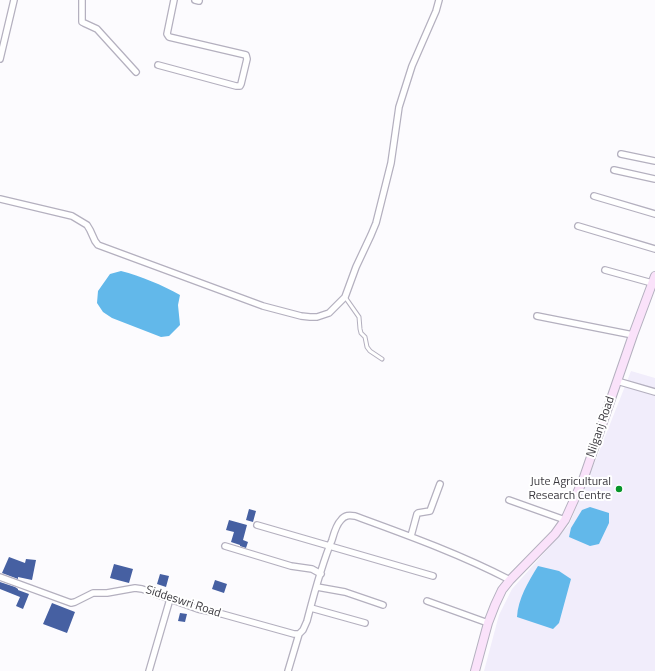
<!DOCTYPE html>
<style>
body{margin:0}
canvas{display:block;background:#fcfbfe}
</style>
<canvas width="655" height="671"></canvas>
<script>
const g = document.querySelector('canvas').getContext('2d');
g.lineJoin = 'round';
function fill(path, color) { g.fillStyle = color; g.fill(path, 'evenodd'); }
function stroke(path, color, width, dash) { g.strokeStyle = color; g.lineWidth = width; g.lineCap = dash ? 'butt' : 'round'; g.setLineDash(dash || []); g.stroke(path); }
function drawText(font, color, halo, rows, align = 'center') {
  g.font = font + ' "Titillium Web",sans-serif'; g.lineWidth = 4; g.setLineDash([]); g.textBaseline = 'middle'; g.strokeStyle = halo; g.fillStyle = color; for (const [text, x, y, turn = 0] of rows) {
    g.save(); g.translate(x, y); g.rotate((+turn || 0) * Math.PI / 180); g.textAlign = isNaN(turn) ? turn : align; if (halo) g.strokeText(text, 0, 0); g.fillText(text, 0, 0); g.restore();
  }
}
fill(new Path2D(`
 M631,371l24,7v293h-171l15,-56 13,-26 57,-64 30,-73z`), '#f1edfb');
fill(new Path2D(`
 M121,271c20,5 41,14 59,24l-2,10 2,20 -11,11 -8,1 -49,-19 -9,-6 -6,-9 1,-12 12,-17z
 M590,507l19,6v10l-10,21 -9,2 -21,-9 2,-9 11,-18z
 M538,566l21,5 12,8 -12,44 -6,6 -36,-12c1,-18 11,-35 21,-51z`), '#62b8ea');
fill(new Path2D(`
 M249,509l7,2 -3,11 -7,-2z
 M229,520l18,5 -4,15 5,2 -2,6 -6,-2v-1l-9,-3 3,-10 -8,-2z
 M9,557l16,6 1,-4 10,1 -4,20 -14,-3v2l-16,-6z
 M114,564l19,5 -4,14 -19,-5z
 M160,574l9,2 -3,11 -9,-3z
 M215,580l12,4 -3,9 -12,-4z
 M0,582l15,5 3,2v1l11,4 -6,15 -7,-3 4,-9 -20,-8z
 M52,603l23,9 -8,21 -24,-9z
 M180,613l7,1 -2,8 -7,-1z`), '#4660a2');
const lane = new Path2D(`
 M345,297l14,20 1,12 1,4 4,4 2,10 3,4 12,8`);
const street = new Path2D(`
 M82,0v22l2,1 13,6 39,43
 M195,0l4,1
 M0,59l14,-59
 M158,65l78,21h4l1,-2 6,-25 -1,-4 -77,-18 -2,-3 7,-34
 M621,154l34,7
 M614,170l41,9
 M594,196l61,18
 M0,199l72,17 15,9 3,5 5,11 3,4 165,61 38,10 9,1h7l12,-4 16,-16 11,-30 15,-32 5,-12 15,-60 8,-56 13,-41 24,-55 3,-11
 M578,226l77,23
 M605,270l47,13
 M537,316l96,19
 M617,381l38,11
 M509,500l56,20
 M257,525l176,51
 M411,536l6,-22 1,-1 12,-2 10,-27
 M225,546l66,20 21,3 9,5
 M0,577l71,26 4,-1 18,-9h14l28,-5 7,1 56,20 24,5 72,20h5l4,-4 4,-9c7,-27 14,-55 25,-81 2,-7 4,-15 9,-20 4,-5 8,-5 14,-4 52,19 105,38 155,64
 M317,587l28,5 38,13
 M427,601l61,22
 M311,608l54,15
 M149,671l21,-72
 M288,671l11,-37`);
const secondary = new Path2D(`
 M475,671l13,-48 7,-18 7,-15 8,-10 45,-46 10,-14 18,-40 50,-145 22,-59`);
stroke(lane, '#b4b0bf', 5);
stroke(street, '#b4b0bf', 8);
stroke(secondary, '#b4b0bf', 10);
stroke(lane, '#fff', 3);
stroke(street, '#fff', 5.5);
stroke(secondary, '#fae2fa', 8);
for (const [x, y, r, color] of [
 [619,489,4,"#069429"]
]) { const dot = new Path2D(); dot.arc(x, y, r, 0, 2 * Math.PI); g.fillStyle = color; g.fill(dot); stroke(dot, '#fff', 1.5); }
drawText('12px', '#3b393f', '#fff', [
 ["Nilganj Road",601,427,-71],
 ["Siddeswri Road",183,602,18]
]);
drawText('12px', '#3b393f', '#fff', [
 ["Jute Agricultural",611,482],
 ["Research Centre",611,496]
], 'right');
</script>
